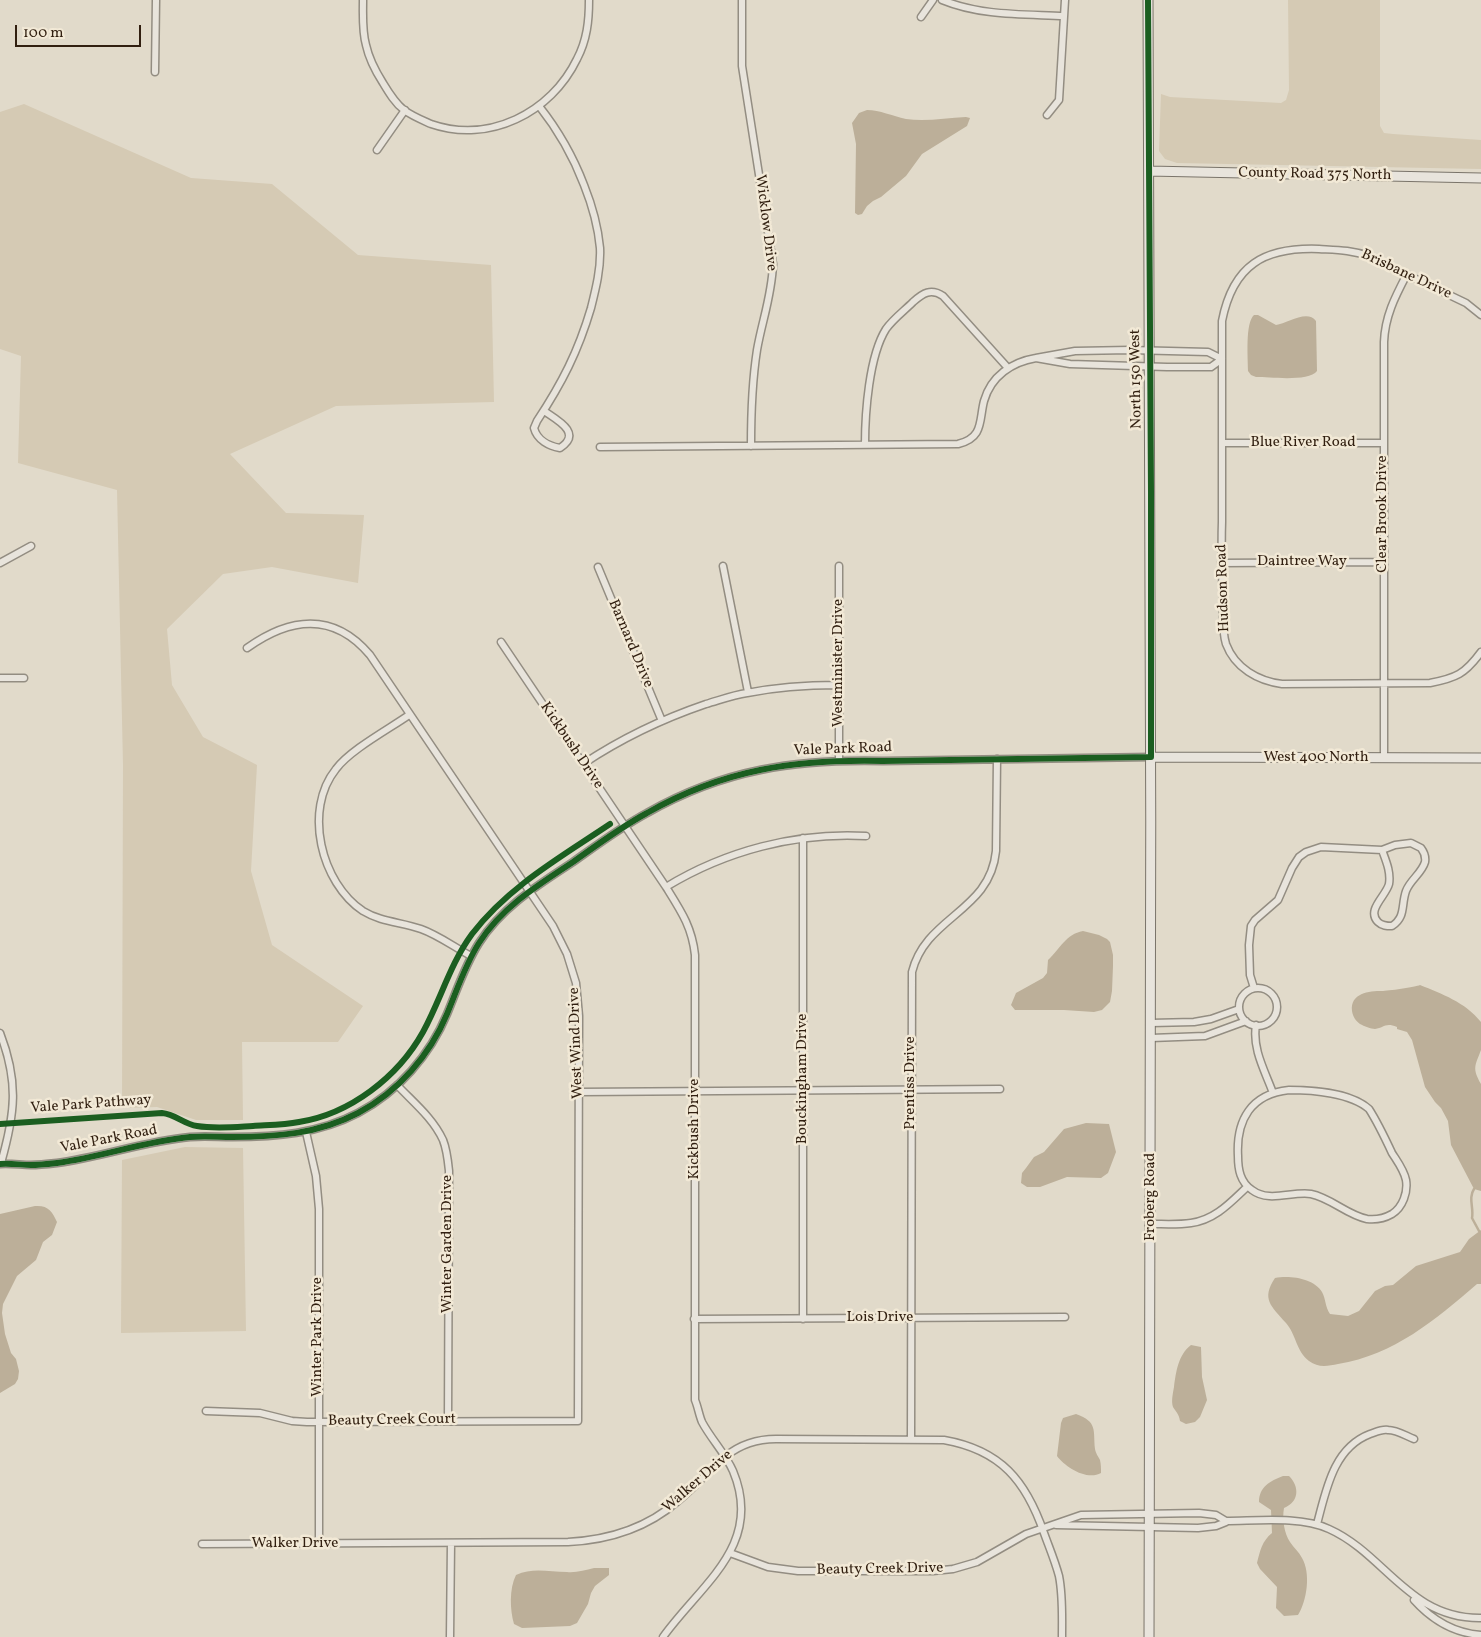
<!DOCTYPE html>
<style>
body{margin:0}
#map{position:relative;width:1481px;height:1637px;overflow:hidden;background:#e1daca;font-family:Vollkorn,serif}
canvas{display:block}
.scale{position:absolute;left:15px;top:25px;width:126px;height:22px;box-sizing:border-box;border:2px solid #311f10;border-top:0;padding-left:6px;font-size:15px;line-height:18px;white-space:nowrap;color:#311f10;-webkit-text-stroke:4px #f2e9d6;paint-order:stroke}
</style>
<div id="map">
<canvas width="1481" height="1637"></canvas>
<div class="scale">100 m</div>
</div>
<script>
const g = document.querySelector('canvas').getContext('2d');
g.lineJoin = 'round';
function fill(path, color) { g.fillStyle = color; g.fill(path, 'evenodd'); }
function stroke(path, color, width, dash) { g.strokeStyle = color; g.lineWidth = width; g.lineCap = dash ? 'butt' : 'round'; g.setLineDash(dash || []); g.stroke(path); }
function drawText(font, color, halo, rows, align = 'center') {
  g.font = font + ' Vollkorn,serif'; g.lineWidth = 5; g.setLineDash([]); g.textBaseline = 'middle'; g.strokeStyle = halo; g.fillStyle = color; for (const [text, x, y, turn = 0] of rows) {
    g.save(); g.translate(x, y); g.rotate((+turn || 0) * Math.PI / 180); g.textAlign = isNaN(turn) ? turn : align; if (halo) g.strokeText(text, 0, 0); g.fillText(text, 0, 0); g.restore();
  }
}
fill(new Path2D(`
 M1288,0h92v126l4,7 9,1 88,6v29l-304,-6 -12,-4 -6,-8 2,-57 9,3 111,6 5,-3 3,-10z
 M24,104l167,74 81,6 86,71 133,10 3,137 -158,4 -106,48 56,59 78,2 -6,68 -86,-16 -49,7 -56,55 5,56 31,52 54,28 -6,106 21,74 91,61 -25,36h-96l1,78h-47l-39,-13 -35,1 1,-343 -6,-275 -99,-27 3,-107 -21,-7v-237z
 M185,1147l58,1 3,183 -125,2 1,-173z`), '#d5cab4');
fill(new Path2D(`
 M867,110c13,0 25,6 39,9 19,3 40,-1 60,-2l4,1 -3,8 -45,28 -16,22 -25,21 -8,4 -6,5 -5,8 -4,1 -3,-2 1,-69 -4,-21 7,-10z
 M1254,315h4l18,10c11,-1 31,-16 40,-4l1,50c-8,11 -47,6 -61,6l-5,-2 -3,-4c0,-13 -3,-48 6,-56z
 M1083,931l16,4 8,4 3,3 3,13v11l-1,25 -2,11 -8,8 -8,2 -30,-2h-49l-4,-5 5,-12 27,-15 4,-5 1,-13c12,-11 18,-26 35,-29z
 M1420,985c22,9 45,17 61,37 0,9 0,21 0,28 -6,16 -9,18 0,34v107l-7,-2 -23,-44 -3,-24 -7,-13 -6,-6 -10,-15 -13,-47 -5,-8 -10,-3v-2c-12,-5 -13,1 -22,2 -4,0 -11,-3 -15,-5 -4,-3 -7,-7 -8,-13 -2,-18 17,-20 30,-20 5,0 34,-4 38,-6z
 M1086,1123l23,1 7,28 -8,21 -7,5 -34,-1 -27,10h-13l-6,-4 1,-10 4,-5 8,-11 10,-5 20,-23z
 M35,1206c13,-1 17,5 22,16l-5,13 -9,7 -7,18 -19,16 -14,28 -1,9 3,21 6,19 5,6 3,12 -1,8 -3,5 -15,9v-179z
 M1481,1230v54h-4c-42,36 -83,71 -139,80 -10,2 -20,4 -29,-3 -13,-10 -13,-27 -23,-38 -15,-17 -25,-24 -11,-45 14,-3 39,0 47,14 4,7 3,15 8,22l18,2 11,-5 16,-20 10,-5 8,-1 23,-19 44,-14 9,-13z
 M1191,1345l10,2 1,30 5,23 -7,17 -5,5 -9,2 -6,-3c-1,-7 -4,-9 -7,-14 -2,-6 0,-14 1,-20 2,-15 4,-32 17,-42z
 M1076,1414c22,8 17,16 19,35 1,5 3,7 5,11 1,4 1,9 1,13 -14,8 -36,-6 -44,-17l4,-33 2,-5z
 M1283,1476h6c11,11 10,26 -5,32 -2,11 0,25 6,34 4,6 9,10 12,16 9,15 5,43 -4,57l-14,1 -8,-8 1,-21 -17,-18 -3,-6c3,-12 5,-22 15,-30l-1,-23 -12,-8c0,-15 11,-21 24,-26z
 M594,1568h15v7l-14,11 -4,7 -3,11 -11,19 -7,3 -48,2 -8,-4c-4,-14 -5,-35 2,-49 17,-8 33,-3 51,-3 9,1 18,-2 27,-4z`), '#bcaf99');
stroke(new Path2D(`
 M1474,1189c-6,9 0,19 -2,29l7,13`), '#bcaf99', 2.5);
const street = new Path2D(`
 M363,0c0,15 -1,31 3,45 3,14 10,27 17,38 6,10 12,20 21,27 8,6 18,10 27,14 58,20 120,-11 146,-65 10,-19 12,-38 12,-59
 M742,0v66l31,198c-1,31 -11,57 -16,86 -5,32 -6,63 -6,96
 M942,0c39,16 81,14 122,16
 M921,17l12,-17
 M155,72l1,-72
 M539,106c19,24 34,50 45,79 8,20 14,41 16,63 1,20 -4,40 -9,60 -13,44 -29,75 -54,113l-3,7c3,12 15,18 26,20 23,-15 -3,-28 -16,-37
 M1047,115l12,-15 6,-100
 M377,150l28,-40
 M1481,315l-15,-12 -98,-47c-16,-6 -32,-6 -49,-7 -55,-2 -86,16 -97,72 0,67 0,134 0,201 -1,27 0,54 1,80 0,14 -1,29 3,42 9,24 32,37 56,40l148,-1c26,-5 35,-9 51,-31
 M1130,350l78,2 14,7 -11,8h-44l-97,-3 -34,-6 39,-7z
 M1223,443h161
 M865,445c0,-32 4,-89 21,-116 7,-10 18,-18 27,-27 10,-9 18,-14 30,-6l65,72
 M600,447l358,-3c26,-6 21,-24 26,-43 7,-25 28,-39 52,-43
 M0,563l31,-17
 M1221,563l162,-1
 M723,566l25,126
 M839,566v194
 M598,567l64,154
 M501,642l165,245c15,24 26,40 29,68v445c3,7 4,15 7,22 9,17 23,31 31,49 31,74 -32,113 -70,166
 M0,678h24
 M409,715c-20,14 -59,35 -73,54 -33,41 -15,114 27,142 18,11 38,11 58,18 17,6 33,18 50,27
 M1384,758v-416c1,-26 11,-45 23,-68
 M583,764c39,-26 79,-45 123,-60 14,-4 27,-9 41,-11 30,-6 61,-8 91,-8
 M666,887c59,-36 130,-55 200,-51
 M1254,988l-4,-13 -1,-30 2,-19 4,-6 23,-20 14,-32 7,-11 7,-5 15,-5 61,3 13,-5 16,-2 10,5c3,4 5,8 4,14 -3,11 -15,18 -19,29 -5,14 0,26 -14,35 -5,0 -10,0 -14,-4 -12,-12 8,-26 11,-38 2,-12 -3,-23 -7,-34
 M1239 1007a19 19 0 1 1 38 0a19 19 0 1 1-38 0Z
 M1151,1023l43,-1 17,-3 28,-10
 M1256,1025c-4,24 9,46 17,68
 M0,1033c19,49 15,81 1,130
 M1151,1038l54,-2 41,-15
 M397,1085c16,17 36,33 46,55 4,10 5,21 6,31l-1,250
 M1289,1090c24,0 62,3 80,19 9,14 16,29 23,44 5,8 12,17 14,27 2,12 -3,27 -14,34 -7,4 -16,6 -25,5 -20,-4 -36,-21 -56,-25 -19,-3 -42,9 -59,-4 -12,-8 -14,-21 -14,-34 -2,-36 13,-62 51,-66z
 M579,1092l421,-3
 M306,1132l10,44 3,33v335
 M0,1164c10,-1 21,1 31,1 8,0 17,-1 26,-2 45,-6 88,-22 133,-26 14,-1 28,0 42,0 44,0 86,-3 126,-24 40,-21 72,-58 89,-99 10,-24 18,-49 32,-71 23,-36 59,-58 94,-81 24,-17 48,-35 74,-49 77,-44 149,-54 236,-52l268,-4
 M1151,1224c13,0 27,1 40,-1 24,-3 40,-21 56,-36
 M694,1319l371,-2
 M803,1319v-481
 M206,1411l54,2 32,8 15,1 271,-1 1,-405 -3,-33 -9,-29 -14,-28 -183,-271c-37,-44 -81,-37 -123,-7
 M911,1439l1,-467c14,-56 78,-60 84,-121l1,-92
 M1317,1524c9,-33 16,-76 53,-90 6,-2 12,-5 18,-4 9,0 18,6 26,9
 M1056,1525l142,3 18,-2 10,-4
 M202,1544l366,-2c40,-2 79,-14 110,-41 17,-14 31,-31 48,-45 15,-12 31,-17 50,-17l168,1c57,10 82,41 100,93 5,14 11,28 15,43 4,20 3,41 3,61
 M730,1553l38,14 30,4h135l20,-2 24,-7 49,-28 55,-19 118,-2 17,2 10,6c31,0 74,-5 103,8 56,25 80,90 152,89
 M1414,1600c18,20 39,33 67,35
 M450,1637l1,-94`);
const secondary = new Path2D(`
 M1148,0c3,546 4,1091 1,1637
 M1149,171l332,7
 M1151,757l330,1`);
stroke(street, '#938d82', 9);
stroke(secondary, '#7a746a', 11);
stroke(street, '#e8e4dc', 6);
stroke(secondary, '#e8e4dc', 9);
stroke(new Path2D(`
 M0,1124l162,-11c13,1 22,11 35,13 18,3 38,1 56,0 15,-1 31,-1 46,-4 51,-8 99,-45 124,-90 18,-33 27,-68 49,-98 37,-48 89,-77 138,-110
 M0,1164c10,-1 21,1 31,1 8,0 17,-1 26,-2 45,-6 88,-22 133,-26 14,-1 28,0 42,0 44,0 86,-3 126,-24 40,-21 72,-58 89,-99 10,-24 18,-49 32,-71 23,-36 59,-58 94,-81 24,-17 48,-35 74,-49 77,-44 149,-54 236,-52l268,-4v-265l-3,-492`), '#1b5e20', 6);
drawText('15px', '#311f10', '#f2e9d6', [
 ["County Road 375 North",1315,175,1],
 ["Wicklow Drive",765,223,83],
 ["Brisbane Drive",1406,275,25],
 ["North 150 West",1137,379,-91],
 ["Blue River Road",1303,443],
 ["Clear Brook Drive",1383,514,-90],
 ["Daintree Way",1302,562],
 ["Hudson Road",1224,588,-92],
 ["Barnard Drive",630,644,67],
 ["Westminister Drive",839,663,-90],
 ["Kickbush Drive",571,746,56],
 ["Vale Park Road",843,750,-2],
 ["West 400 North",1316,758],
 ["West Wind Drive",577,1043,-92],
 ["Bouckingham Drive",803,1079,-90],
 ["Prentiss Drive",911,1083,-90],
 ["Vale Park Pathway",91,1105,-4],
 ["Kickbush Drive",695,1129,-90],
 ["Vale Park Road",109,1140,-11],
 ["Froberg Road",1151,1197,-90],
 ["Winter Garden Drive",448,1244,-90],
 ["Lois Drive",880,1318],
 ["Winter Park Drive",318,1337,-90],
 ["Beauty Creek Court",392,1421,-1],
 ["Walker Drive",698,1482,-41],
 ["Walker Drive",295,1544],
 ["Beauty Creek Drive",880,1570,-1]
]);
</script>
